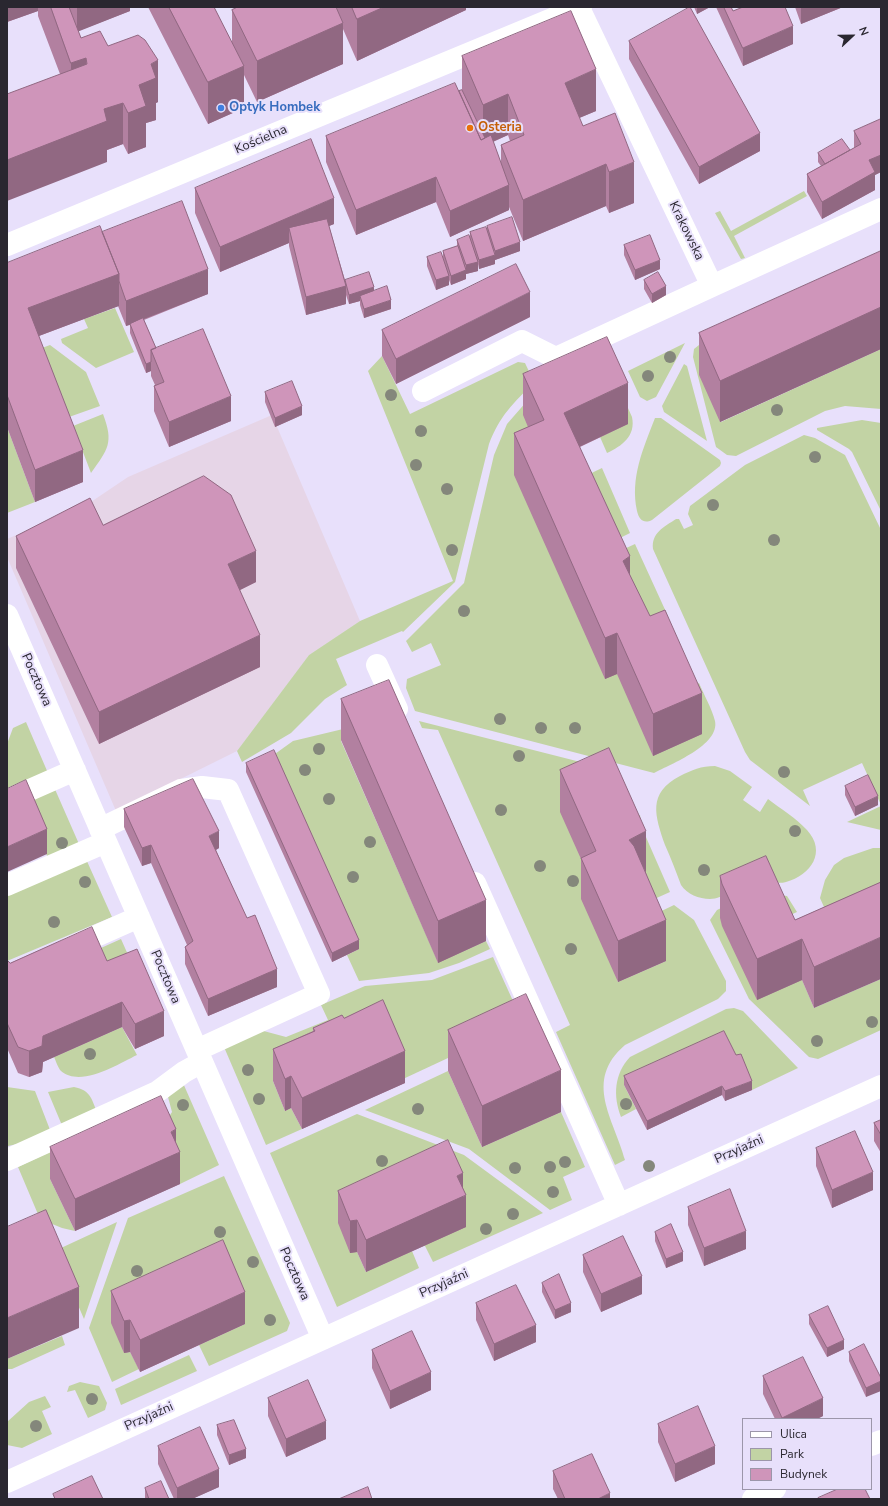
<!DOCTYPE html>
<meta charset="utf-8">
<style>
body{margin:0}
#map{position:relative;width:888px;height:1506px;overflow:hidden;background:#e8e0fb;font-family:"Nunito Sans",sans-serif}
canvas{display:block}
.frame{position:absolute;inset:0;border:8px solid #2a2730;pointer-events:none}
.legend{position:absolute;left:742px;top:1418px;width:130px;height:72px;box-sizing:border-box;background:#e8e0fb;border:1px solid #9c96aa;margin:0;padding:5px 7px;list-style:none;font-size:12px;color:#2a2730}
.legend li{display:flex;align-items:center;gap:8px;height:20px}
.legend b{width:20px;border:1px solid #9c96aa}
.north{position:absolute;left:832px;top:16px;width:40px;height:40px;-webkit-text-stroke:3px #e8e0fb;paint-order:stroke;rotate:68deg;font-size:11px;font-weight:700;line-height:16px;text-align:center;color:#2a2730}
.north::after{content:'';display:block;margin:auto;width:14px;height:18px;background:#2a2730;clip-path:polygon(50% 0,100% 100%,50% 72%,0 100%)}
</style>
<div id="map">
<canvas width="888" height="1506"></canvas>
<div class="frame"></div>
<ul class="legend">
<li><b style="height:5px;background:#fff"></b>Ulica</li>
<li><b style="height:11px;background:#c2d3a4"></b>Park</li>
<li><b style="height:11px;background:#cf95ba"></b>Budynek</li>
</ul>
<div class="north">N</div>
</div>
<script>
const g = document.querySelector('canvas').getContext('2d');
g.lineJoin = 'round';
function fill(path, color) { g.fillStyle = color; g.fill(path, 'evenodd'); }
function stroke(path, color, width, dash) { g.strokeStyle = color; g.lineWidth = width; g.lineCap = dash ? 'butt' : 'round'; g.setLineDash(dash || []); g.stroke(path); }
function drawText(font, color, halo, rows, align = 'center') {
  g.font = font + ' "Nunito Sans",sans-serif'; g.lineWidth = 4; g.setLineDash([]); g.textBaseline = 'middle'; g.strokeStyle = halo; g.fillStyle = color; for (const [text, x, y, turn = 0] of rows) {
    g.save(); g.translate(x, y); g.rotate((+turn || 0) * Math.PI / 180); g.textAlign = isNaN(turn) ? turn : align; if (halo) g.strokeText(text, 0, 0); g.fillText(text, 0, 0); g.restore();
  }
}
fill(new Path2D(`
 M272,415l88,206 -51,34 -72,96 -121,60 -109,-254v-18l78,-33 43,-29z`), '#e6d5e7');
fill(new Path2D(`
 M804,191l3,5 -73,40 11,22 -4,1 -26,-46 5,-2 11,20z
 M115,308l19,44 -38,16 -34,-25 -1,-4 27,-11 -4,-9z
 M704,341l17,81 160,-73v60l-36,-3 -20,5 -89,45 -9,-1 -11,-8 -23,-90 1,-8z
 M685,343l-29,54 -9,4 -7,-4 -12,-26z
 M50,345l36,27 14,34 -31,11 -27,-69z
 M382,356l28,58 108,-52 7,1 9,19c-21,22 -34,33 -45,62l-34,138 -52,50 -1,-1 -66,28 11,26 -22,14 -34,34 -49,29 -5,-11 72,-96 51,-34 93,-40 -85,-210z
 M606,359l26,58c4,19 -10,29 -25,36l-7,-16 27,-13 -83,38 73,212 66,17 16,-8c5,12 13,26 16,38 5,24 -44,43 -61,52l-239,-62 -9,-23 1,-9 34,-14 -10,-22 -19,9 -6,-11 58,-58 30,-128 13,-31 27,-31z
 M684,364l3,2 20,75 -43,-29 -2,-6z
 M103,414c11,29 5,35 -12,59l-18,-47z
 M655,418h6l59,42 1,3 -1,3 -68,54c-8,4 -13,0 -15,-9 -7,-33 6,-62 18,-93z
 M862,420l19,3v88l-29,-59 -3,-3 -32,-19v-2z
 M7,427l28,75 -28,11z
 M804,435l11,3 30,17 36,75v275l-19,-42 -59,27 7,16 -60,-46 -5,-8 -92,-203c-2,-16 11,-22 23,-30h3l5,10 9,-4 -5,-11 2,-8 55,-41z
 M602,468l28,65 -24,12 -29,-65z
 M635,544l32,70 -31,15 -25,-74z
 M419,721l189,48 -12,124 22,89 48,-21 -19,-43 27,-13 20,15 32,61v10l-8,8 -93,46c-42,36 -11,74 0,115l-10,5 -59,-133 14,-7 -132,-295 -16,-2z
 M26,722l22,51 -41,18v-47l6,-16z
 M364,724l-23,17 97,221 48,-21 4,8 -31,14 -30,10 -70,8 -12,-26 12,-6 -105,-180 39,-28z
 M715,766l15,5 22,16 -9,13 17,12 8,-13c13,10 28,19 39,31 20,22 4,45 -21,52 -10,3 -23,-3 -33,-1 -13,4 -30,18 -43,18 -11,0 -23,-5 -29,-14 -5,-13 -10,-27 -16,-40 -10,-29 -18,-52 15,-69 12,-6 21,-10 35,-10z
 M54,787l25,57 -31,14 -22,-52 -19,9z
 M881,806v24l-34,-8z
 M640,815l2,13 28,64 -29,13 -18,-83z
 M873,848h8v75l-42,18 -19,-43 5,-18 9,-15 10,-7z
 M86,859l26,58 -105,44v-65z
 M755,892l32,4 10,16 -20,9 37,87 67,-29v51l-63,29 -9,-2 -60,-58 -39,-79 7,-10z
 M121,939l16,36 -30,12 -15,-35z
 M493,957l30,66 -120,56 -130,2 12,30 6,-3 11,21 -36,16 -42,-98 36,-17 26,7 42,-17 -7,-15 44,-19 67,-6z
 M734,1008l9,3 55,57 -46,22 -11,-26 -117,21 12,24 -15,8c-8,-21 -7,-43 9,-60l96,-48z
 M122,1027l15,28c-19,9 -56,33 -76,16 -3,-3 -5,-10 -7,-14z
 M448,1071l34,76 79,-35 24,55 -22,10 9,23 -22,10 -81,-61 -104,-39z
 M183,1083l36,82 -39,19 -130,-5 25,52 -13,-3 -22,-9 -22,-52 53,-25 97,-24 4,-6 -4,-15z
 M7,1087l28,4 17,44 -12,4 -32,7z
 M74,1087c17,3 18,13 24,28l-31,13 -6,-5 -13,-31z
 M357,1114l107,41 79,58 -110,49 -8,-16 -68,6 9,20 46,-21 7,17 -82,39 -67,-154z
 M224,1176l66,147 -3,8 -78,35 -10,-21 46,-21 -121,29 6,-1 9,17 -27,13 -23,-54 39,-110z
 M117,1222l-33,97 -26,-60 3,-11z
 M62,1336l3,9 -53,24h-5v-10z
 M189,1355l8,16 -76,34 -6,-16z
 M80,1382l19,4 8,17 -2,7 -17,8 -13,-28 -8,2 2,-6z
 M45,1396l6,11 -9,4 10,23 -30,14 -15,-3v-23l22,-20z`), '#c2d3a4');
stroke(new Path2D(`
 M579,8l133,278 169,-77
 M7,245l574,-238
 M423,391l99,-50 34,17 156,-72
 M7,615l316,724
 M377,665l20,44
 M7,800l68,-30
 M100,829l81,-39 21,-3 26,3 91,204 -122,56
 M475,883l144,322
 M7,885l99,-43
 M69,948l70,-31
 M7,1160l150,-68 27,-20 18,-10
 M871,1445l10,-4
 M7,1482l874,-396
 M753,1499l22,-10`), '#fff', 22);
g.fillStyle = '#84877b';
for (const [x, y] of [
 [670,357],
 [648,376],
 [391,395],
 [777,410],
 [421,431],
 [815,457],
 [416,465],
 [447,489],
 [713,505],
 [774,540],
 [452,550],
 [464,611],
 [500,719],
 [541,728],
 [575,728],
 [319,749],
 [519,756],
 [305,770],
 [784,772],
 [329,799],
 [501,810],
 [795,831],
 [370,842],
 [62,843],
 [540,866],
 [704,870],
 [353,877],
 [573,881],
 [85,882],
 [54,922],
 [571,949],
 [872,1022],
 [817,1041],
 [90,1054],
 [248,1070],
 [259,1099],
 [626,1104],
 [183,1105],
 [418,1109],
 [382,1161],
 [565,1162],
 [649,1166],
 [550,1167],
 [515,1168],
 [553,1192],
 [513,1214],
 [486,1229],
 [220,1232],
 [253,1262],
 [137,1271],
 [270,1320],
 [92,1399],
 [36,1426]
]) { g.beginPath(); g.arc(x, y, 6, 0, 2 * Math.PI); g.fill(); }
fill(new Path2D(`
 M7,7h123v4l-52,20 3,7 27,8 50,56 -2,1v17l-10,3v24l-18,7 -5,-10 -16,6v12l-47,-88 -22,-58v-5l-31,11z
 M148,7h66l18,36v-33l6,-3h228v3l-109,51 -14,-32v35l-86,38 -13,-27v33l-36,16z
 M694,7h16l-13,7z
 M716,7h15l2,4 60,33 -50,22z
 M795,7h48l-42,17z
 M629,41l131,110 -61,33 -70,-125z
 M462,56l134,55 -17,7 4,8 51,77 -25,10 -3,-7 -83,35 -14,-34v3l-59,27 -14,-35 -80,33 -30,-73v-26l136,-46zM508,135l2,6 -9,4v18l-8,-21z
 M881,119v53l-6,3v15l-53,29 -15,-27v-18l14,-8 -3,-4v-9l32,-3 4,-2v-17z
 M195,188l139,36 -5,2 16,54 29,11 17,18 -27,9 -4,-13v-4l-11,3 -3,-9v9l-40,11 -17,-69v-3l-69,29 -25,-59z
 M487,226l33,25 -25,9v4l-16,5 -1,-5v7l-12,3v5l-15,6 -2,-5v5l-13,5 -9,-24v-9l16,-1v-5l14,-5v-6l13,-3v-5l17,-3z
 M102,232l106,62 -64,26 12,28 75,73 -62,26 -15,-36v-25l1,-1 -4,-9v-5l-5,2 -16,-40v-8l-4,1 -8,-20 -79,30 44,146 -48,20 -28,-75v-164z
 M624,245l36,24 -25,11 -11,-25z
 M881,251v98l-161,73 -21,-47v-42z
 M644,280l22,15 -14,8 -8,-14z
 M530,317l-134,67 -14,-28v-26z
 M523,374l105,50 -48,23 50,129 72,158 -49,22 -36,-82 -12,5 -91,-204v-42l14,-6 -5,-12z
 M265,392l37,23 -27,12 -10,-25z
 M103,525l153,57 -16,8 20,77 -161,77 -83,-176v-32z
 M341,699l145,242 -48,22 -97,-223z
 M246,763l113,186 -27,13 -86,-190z
 M560,770l86,103 20,88 -48,21 -37,-83v-40l-21,-47z
 M845,786l33,19 -23,11 -10,-21z
 M124,809l95,39 -3,2 61,137 -69,29 -23,-52v-17l2,-2 -36,-82 -9,3 -18,-39z
 M720,876l75,44 86,-38 -67,126 -12,-28 -45,20 -35,-74 -2,-8z
 M7,960l3,3 97,-2 57,75 -29,13 -13,-22 -79,35 -1,10 -13,5 -11,-4 -11,-25z
 M344,1018l61,65 -103,46 -11,-21 -6,3 -12,-30v-32l40,-18v-3z
 M448,1030l113,82 -79,35 -34,-76z
 M624,1076l128,14 -27,11 -3,-6 -75,35 -23,-45z
 M881,1120v33l-7,-12v-18z
 M176,1143l4,41 -105,47 -25,-52v-32z
 M816,1148l57,42 -41,18 -16,-42z
 M463,1189l3,38 -100,45 -9,-20 -7,1 -12,-30v-32z
 M688,1207l58,42 -42,17 -16,-41z
 M655,1232l28,29 -17,7 -11,-27z
 M583,1255l59,39 -41,18 -18,-40z
 M542,1283l29,29 -16,7 -13,-27z
 M111,1291l134,33 -105,48 -10,-20 -6,1 -13,-30z
 M476,1303l60,39 -42,19 -18,-41z
 M809,1315l35,34 -17,8 -18,-33z
 M372,1350l59,40 -41,19 -18,-41z
 M849,1352l32,26 -15,19 -17,-36z
 M763,1376l60,40 -6,3h-42l-12,-25z
 M268,1398l58,41 -40,18 -18,-41z
 M658,1424l57,40 -40,18 -17,-40z
 M217,1425l29,33 -17,7 -12,-30z
 M158,1446l61,41 -27,12h-18l-16,-35z
 M553,1471l57,28h-52l-5,-10z
 M145,1488l24,11h-24z`), '#b280a0');
fill(new Path2D(`
 M7,7h31v4l-31,11z
 M77,7h53v4l-53,21z
 M384,7h82v3l-109,51v-42z
 M697,7h13l-13,7z
 M801,7h42l-42,17z
 M343,23v41l-86,38v-41z
 M793,26v18l-50,22v-18z
 M86,58v41l-15,5v-41z
 M158,60v42l-2,1v17l-10,3v24l-18,7v-41l11,-28 12,-21z
 M244,66v42l-36,16v-42z
 M596,69v42l-31,13v-41z
 M508,94v41l-25,11v-41z
 M123,103v41l-16,6v12l-100,39v-41l97,-51z
 M760,133v18l-61,33v-17z
 M881,155v17l-6,3v15l-53,29v-17l47,-42z
 M634,162v41l-25,10v-41z
 M606,164v42l-83,35v-41z
 M436,177v25l-80,33v-25z
 M509,185v25l-59,27v-26z
 M334,198v26l-42,17 -3,-13v15l-69,29v-25z
 M520,242v9l-25,9v-9z
 M495,255v9l-16,5v-9z
 M660,260v9l-25,11v-10z
 M478,262v9l-12,3v5l-15,6v-9l15,-6v-5z
 M208,269v25l-82,32v-25z
 M119,274v32l-91,34v-32z
 M449,276v9l-13,5v-10z
 M346,286v18l-40,11v-18z
 M666,286v9l-14,8v-9z
 M374,287v9h-14v5l-11,3v-9z
 M530,292v25l-134,67v-25z
 M391,300v9l-27,9v-9z
 M881,307v42l-161,73v-41z
 M151,362v9l-5,2v-9z
 M628,383v41l-64,30v-41z
 M231,396v25l-62,26v-25z
 M302,406v9l-27,12v-9z
 M83,450v32l-48,20v-32z
 M256,551v31l-28,14v-32z
 M630,556v42l-7,-37z
 M617,633v41l-12,5v-41z
 M260,635v32l-161,77v-32z
 M702,693v41l-49,22v-42z
 M878,796v9l-23,11v-9z
 M47,829v25l-40,18v-25z
 M219,831v17l-10,6v-18z
 M646,831v42l-17,-33z
 M151,845v18l-9,3v-18z
 M486,900v41l-48,22v-42z
 M666,920v41l-48,21v-41z
 M881,937v42l-67,29v-41z
 M802,939v41l-45,20v-41z
 M359,940v9l-27,13v-9z
 M277,969v18l-69,29v-17z
 M122,1002v25l-79,35 -1,10 -13,5v-26l14,-15z
 M164,1011v25l-29,13v-25z
 M405,1051v32l-103,46v-31z
 M561,1070v42l-79,35v-41z
 M291,1076v32l-6,3v-32z
 M752,1081v9l-27,11v-10z
 M722,1086v9l-75,35v-9z
 M176,1129v25l4,-2v32l-105,47v-32z
 M873,1172v18l-41,18v-18z
 M463,1173v24l3,-2v32l-100,45v-32l91,-64z
 M357,1220v32l-7,1v-32z
 M746,1231v18l-42,17v-18z
 M683,1252v9l-17,7v-9z
 M642,1276v18l-41,18v-18z
 M79,1287v41l-72,31v-41z
 M245,1292v32l-105,48v-32z
 M571,1303v9l-16,7v-9z
 M130,1320v32l-6,1v-32z
 M536,1325v17l-42,19v-17z
 M844,1340v9l-17,8v-9z
 M431,1372v18l-41,19v-18z
 M881,1381v10l-15,6v-9z
 M823,1398v18l-6,3h-35v-1z
 M326,1421v18l-40,18v-18z
 M715,1446v18l-40,18v-18z
 M246,1449v9l-17,7v-10z
 M219,1469v18l-27,12h-15v-11z
 M610,1493v6h-12z`), '#916882');
const building = new Path2D(`
 M51,7h18l12,31 19,-7 8,15 30,-11 7,5 13,20 -7,4 5,14 -17,7 7,21 -18,7 -5,-10 -19,6 3,12 -100,39v-66l80,-30 -1,-6 -15,5z
 M169,7h45l30,59 -36,16z
 M238,7h98l7,16 -86,38 -25,-51z
 M352,7h32l-27,12z
 M690,7l70,126 -61,34 -70,-126z
 M724,7h7l2,4 10,-4h42l8,19 -50,22z
 M571,11l25,58 -31,14 18,43 32,-13 19,49 -25,10 -3,-8 -83,36 -22,-55 23,-10 -16,-41 -25,11 -21,-49z
 M455,83l26,57 10,-5 18,50 -59,26 -14,-34 -80,33 -30,-74z
 M462,90l23,48 -4,2 -22,-49z
 M881,119v36l-12,5 6,12 -53,30 -15,-28 54,-30 -7,-13z
 M311,139l23,59 -114,49 -25,-59z
 M842,139l8,11 -25,14 -7,-11z
 M182,201l26,68 -82,32 -7,-20v-7l-17,-42z
 M512,217l8,25 -25,9 -8,-25z
 M327,219l19,67 -40,11 -17,-69z
 M100,226l19,48 -91,34 55,142 -48,20 -28,-75v-132z
 M486,227l9,28 -16,5 -9,-28z
 M469,235l9,27 -12,3 -9,-25z
 M650,235l10,25 -25,10 -11,-25z
 M458,246l8,24 -15,6 -8,-25z
 M881,251v56l-161,74 -21,-48z
 M441,252l8,24 -13,4 -9,-23z
 M516,264l14,28 -134,67 -14,-29z
 M369,272l5,15 -25,8 -4,-15z
 M658,272l8,14 -14,8 -8,-14z
 M387,286l4,14 -27,9 -4,-13z
 M143,318l13,30 -5,2v12l-5,2 -16,-40z
 M203,329l28,67 -62,26 -15,-36 10,-4 -13,-32z
 M607,337l21,46 -64,30 66,143 -7,5 27,55 15,-6 37,83 -49,21 -36,-81 -12,5 -91,-205 30,-13 -21,-46z
 M292,381l10,25 -27,12 -10,-26z
 M204,476l27,19 25,56 -28,13 32,71 -161,77 -83,-176 74,-38 13,27z
 M389,680l97,220 -48,21 -97,-222z
 M609,748l37,83 -17,9 5,6 32,74 -48,21 -37,-83 15,-7 -36,-81z
 M274,750l85,190 -27,13 -86,-190z
 M868,775l10,21 -23,11 -10,-21z
 M193,779l26,52 -10,5 38,82 8,-3 22,54 -69,30 -23,-52 8,-6 -42,-96 -9,3 -18,-39z
 M26,780l21,49 -40,18v-58z
 M766,856l29,64 86,-38v55l-67,30 -12,-28 -45,20 -35,-75 -2,-8z
 M92,927l15,34 30,-12 27,62 -29,13 -13,-22 -79,34 -1,10 -13,5 -11,-4 -11,-24v-63l3,3z
 M526,994l35,76 -79,36 -34,-76z
 M383,1000l22,51 -103,47 -11,-22 -6,3 -12,-30 42,-18 -2,-3 29,-13 2,3z
 M724,1031l12,24 5,-1 11,27 -27,10 -3,-5 -75,35 -23,-45z
 M161,1096l15,33 -5,3 9,20 -105,47 -25,-52z
 M881,1120v15l-7,-12z
 M855,1131l18,41 -41,18 -16,-42z
 M448,1140l15,33 -6,3 9,19 -100,45 -9,-20 -7,1 -12,-30z
 M730,1189l16,42 -42,17 -16,-41z
 M46,1210l33,77 -72,31v-91z
 M671,1224l12,28 -17,7 -11,-27z
 M623,1236l19,40 -41,18 -18,-39z
 M223,1240l22,52 -105,48 -10,-20 -6,1 -13,-30z
 M559,1274l12,29 -16,7 -13,-27z
 M516,1285l20,40 -42,19 -18,-41z
 M828,1306l16,34 -17,8 -18,-33z
 M412,1331l19,41 -41,19 -18,-41z
 M864,1344l17,34v3l-15,7 -17,-36z
 M803,1357l20,41 -41,20 -19,-42z
 M308,1380l18,41 -40,18 -18,-41z
 M698,1406l17,40 -40,18 -17,-40z
 M234,1420l12,29 -17,6 -12,-30z
 M200,1427l19,42 -42,19 -19,-42z
 M592,1454l18,39 -12,6h-33l-12,-28z
 M92,1476l11,23h-48l-2,-5z
 M161,1481l8,18h-20l-4,-11z
 M368,1487l4,12h-33z
 M838,1489h27l5,10h-52v-1z`);
fill(building, '#cf95ba');
stroke(building, '#916882', 1);
for (const [x, y, r, color] of [
 [221,108,4,"#3f7fe0"],
 [470,128,4,"#e8710a"]
]) { const dot = new Path2D(); dot.arc(x, y, r, 0, 2 * Math.PI); g.fillStyle = color; g.fill(dot); stroke(dot, '#e8e0fb', 1.5); }
drawText('bold 13px', '#366cbe', '#e8e0fb', [
 ["Optyk Hombek",229,108]
], 'left');
drawText('bold 13px', '#c56008', '#e8e0fb', [
 ["Osteria",478,128]
], 'left');
drawText('13px', '#2a2730', '#e8e0fb', [
 ["Kościelna",261,140,-23],
 ["Krakowska",686,231,64],
 ["Pocztowa",36,680,66],
 ["Pocztowa",165,977,67],
 ["Przyjaźni",739,1150,-24],
 ["Pocztowa",294,1274,66],
 ["Przyjaźni",444,1284,-24],
 ["Przyjaźni",149,1417,-24]
]);
</script>
